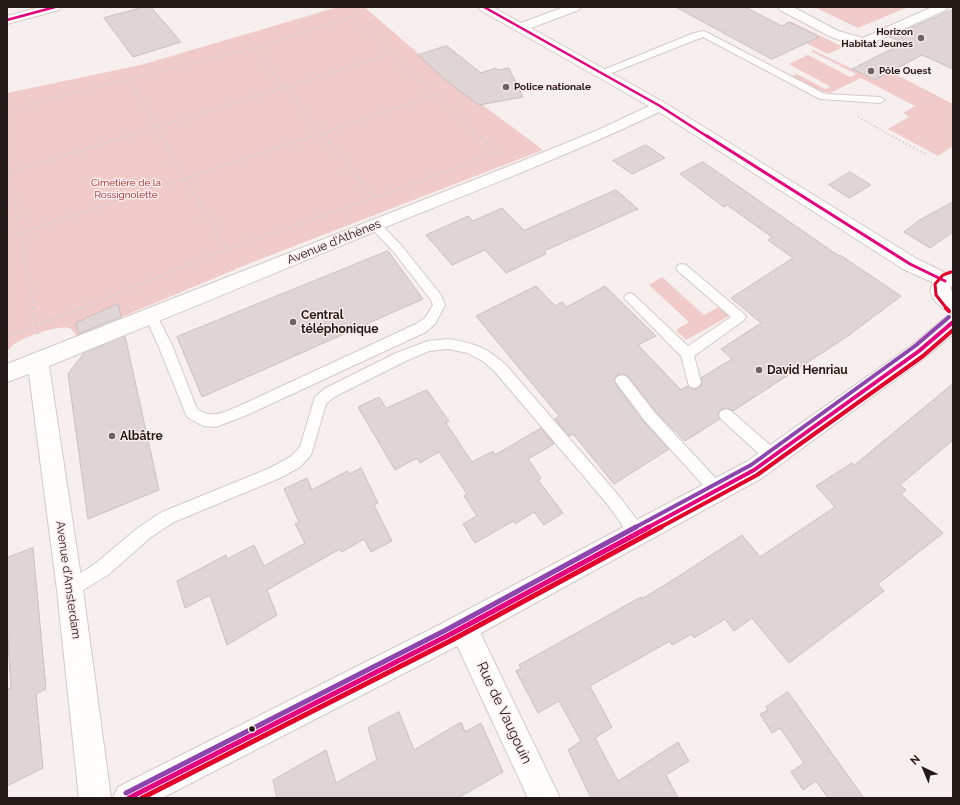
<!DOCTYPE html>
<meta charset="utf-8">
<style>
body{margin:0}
#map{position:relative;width:960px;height:805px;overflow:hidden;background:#f6efee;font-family:Raleway,sans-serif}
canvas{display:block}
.frame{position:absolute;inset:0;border:8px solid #251918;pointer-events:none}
.north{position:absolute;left:904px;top:749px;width:40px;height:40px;-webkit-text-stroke:3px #faeceb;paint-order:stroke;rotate:316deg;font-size:11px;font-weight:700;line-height:16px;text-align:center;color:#251918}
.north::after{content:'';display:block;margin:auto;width:14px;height:18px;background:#251918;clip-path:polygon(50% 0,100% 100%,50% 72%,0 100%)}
</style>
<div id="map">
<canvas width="960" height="805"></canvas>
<div class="frame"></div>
<div class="north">N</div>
</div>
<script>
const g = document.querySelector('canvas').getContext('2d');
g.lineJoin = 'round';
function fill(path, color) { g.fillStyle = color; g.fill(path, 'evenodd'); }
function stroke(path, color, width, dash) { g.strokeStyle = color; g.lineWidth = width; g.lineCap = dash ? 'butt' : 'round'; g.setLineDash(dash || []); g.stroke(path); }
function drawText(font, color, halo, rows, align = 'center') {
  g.font = font + ' Raleway,sans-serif'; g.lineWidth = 3; g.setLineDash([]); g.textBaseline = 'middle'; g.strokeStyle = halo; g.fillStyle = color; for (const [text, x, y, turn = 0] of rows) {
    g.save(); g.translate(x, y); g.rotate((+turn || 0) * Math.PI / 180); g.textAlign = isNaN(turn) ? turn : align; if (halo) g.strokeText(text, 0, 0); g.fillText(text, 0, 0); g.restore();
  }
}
fill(new Path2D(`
 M338,7h26l89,76 90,67 -290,112 -177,74c-2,-4 -3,-7 -8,-8 -11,-3 -46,10 -55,17 -2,2 -4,5 -6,7v-259l134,-28z
 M814,7h94l-50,21z
 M789,22h3l51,25 -15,7 -22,-11 13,-6z
 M813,50l62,30 16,-8 62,32v42l-15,10 -50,-27 21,-12 -6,-4 12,-7 -54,-28 -31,15 -9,-2 -29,-15 5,-2 28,15 6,-2 -42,-23 19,-9 42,22 6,-3 -45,-23z
 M662,277l42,38 15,-8 10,9 -43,24 -10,-10 13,-8 -40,-37z`), '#f1cbca');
const building = new Path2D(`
 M144,7h7l30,35 -48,15 -29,-39z
 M676,7h69l37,19 7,-4 30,15 -47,22z
 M953,10v59l-31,-14 -47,25 -23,-11 51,-26 -13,-6z
 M447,46l34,27 15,-5 1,2 12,-2 14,29 -44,8 -26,-19 -35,-31z
 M646,145l19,13 -33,16 -19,-13z
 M703,162l136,94 1,-1 61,41 -56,42 -112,73 -6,-3 -7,2 -2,4 2,5 -35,22 -29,-29 -28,-36 -5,-2 -7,2 -2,6 30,40 25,27 -55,35 -41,-50 -4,2 -14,-17 4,-3 -83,-100 60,-30 19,20 7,-4 5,5 38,-21 51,50 -18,9 43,45 7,-4 5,3 7,-2 2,-4 -1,-5 31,-19 -11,-10 40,-26 -30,-25 62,-40 -25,-18 4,-3 -45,-32 -3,2 -44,-33z
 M850,172l21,13 -22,13 -20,-13z
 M616,190l22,19 -94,42 2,3 -40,19 -21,-23 -33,15 -26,-30 42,-19 5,5 29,-13 22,22z
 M953,202v30l-23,16 -26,-16 14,-11z
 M388,251l35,48 -221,98 -25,-60z
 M118,304l3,13 -42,17 -3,-11z
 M125,336l34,154 -71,29 -20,-145 16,-21z
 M953,384v56l-53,45 6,5 -5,4 42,39 -65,51 6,7 -95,72 -37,-45 -18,13 -9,-12 -31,19 -2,-4 -20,11 -2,-4 -80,45 22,41 -17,11 23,43 60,-39 11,19 -23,14 12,23h-87l-23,-48 13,-9 -22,-40 -21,12 -22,-42 5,-3 -2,-3 122,-68 1,2 34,-21 66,-43 18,22 75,-50 -19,-21 36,-23 2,2z
 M427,390l22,31 -3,2 26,39 21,-11 2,4 46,-27 13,16 -26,15 13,19 -3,2 25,33 -19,12 -10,-13 -19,12 -2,-3 -38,22 -12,-19 14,-8 -13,-20 3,-2 -28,-42 -19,11 -3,-5 -22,12 -37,-63 21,-10 7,11z
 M361,468l17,35 -4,2 18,36 -21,11 -7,-13 -22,13 -2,-3 -73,41 10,25 -50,30 -17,-50 -25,13 -8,-27 49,-26 1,4 27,-14 10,21 41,-23 -10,-19 4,-2 -15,-33 23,-11 5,12 35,-19 2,3z
 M33,548l13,141 -10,5 7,74 -36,18v-97l4,-1 -4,-62v-68z
 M788,692l76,106h-36l-12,-17 -13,9 -12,-18 13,-9 -24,-35 -8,5 -12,-19 8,-4 -2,-3z
 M399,712l15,38 47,-28 4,10 16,-9 22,49 -45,26h-181l-4,-18 53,-30 10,33 41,-23 -9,-32z`);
fill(building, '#dfd5d4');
stroke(building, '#c9c0c0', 1);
const lane = new Path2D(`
 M704,31l121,63 55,3 5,3 -5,3 -60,-4 -117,-62 -99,39h-6l-1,-2 1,-2 96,-39z
 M375,221l4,1 22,23 40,50 4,10 -10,19 -9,8 -179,83 -31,12 -13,-1 -16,-9 -29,-72 -13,-29 2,-3 4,-2 4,2 2,3 15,29 25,64c16,10 24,4 40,-2l179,-83 9,-6 8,-13 -2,-5 -38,-49 -22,-23 -2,-3 2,-3z
 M682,264l4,1 58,49 2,3 -2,3 -50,36 7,26 -2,4 -5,2 -5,-2 -8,-30 -57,-58 2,-3 4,-2 4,2 54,51 43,-29 -53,-46 -2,-3 2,-3z
 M448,339c26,4 38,8 58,26l112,130 26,34 2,5 -2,5 -6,3 -6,-3 -24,-34 -112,-132 -12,-11 -16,-9 -20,-4 -19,2 -23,10 -72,36 -8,7 -15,51 -11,12 -20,11 -106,44 -23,15 -43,38 -38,23 -6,-2 -2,-6 2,-6 32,-21 43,-36 23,-15 108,-44 20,-11 10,-10 15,-50 9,-8 72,-36 32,-12z
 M622,375l5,2 28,36 67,72 3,5 -3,5 -5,2 -5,-2 -67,-74 -30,-40 2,-4z
 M726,409l5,2 47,41 2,5 -2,5 -5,2 -5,-2 -47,-43 -2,-4 2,-4z`);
const street = new Path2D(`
 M478,7h15l28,16 43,-16h17l-2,3 -48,18 134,75 252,156 35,17 1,2 -1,8 -7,2 -42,-19 -244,-157c-91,44 -185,79 -278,117 -111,46 -221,92 -332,137l34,224 28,208h-32l-22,-208 -28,-216 -22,8v-18l515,-203 76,-31 51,-24 -169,-96z
 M778,7h15l45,24 25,7 69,-31h16l-2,3 -81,36 -15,-2 -21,-8 -49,-26z
 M463,614l10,4 87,180h-32l-79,-170 4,-10z`);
const secondary = new Path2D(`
 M41,7h20l-2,3 -52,14v-8z
 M953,271v14l-3,2 3,8v18c-9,-2 -25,-15 -22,-26 1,-3 3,-7 5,-9z
 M953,314v20l-27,23 -164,121 -303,167 -297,153h-49l5,-11 321,-162 307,-163 166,-117 34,-28z`);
stroke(lane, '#d4caca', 2);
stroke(street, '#d4caca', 2);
stroke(secondary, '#d4caca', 2);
stroke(new Path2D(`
 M253,48l71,89
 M130,79l31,58
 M7,110l246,-62 99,-31 129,120
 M858,117l36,20
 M125,137l267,-83
 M311,137l126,-42`), '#d3d1d1', 1.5, [1.5, 2]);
stroke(new Path2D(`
 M161,136l23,42 43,71
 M324,136l50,62
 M892,136l35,19
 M7,161l27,148
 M7,173l121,-37
 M7,237l307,-101
 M80,309l147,-60 147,-51 124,-46 -18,-16`), '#d3d1d1', 2, [1.5, 2.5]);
stroke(new Path2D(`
 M33,308l5,26
 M7,337l75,-29`), '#d3d1d1', 2.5, [2, 3]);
fill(lane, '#fefdfc');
fill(street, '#fefdfc');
fill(secondary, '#fefdfc');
stroke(new Path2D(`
 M484,7l176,99 48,31
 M7,20l48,-13`), '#e5007d', 2.5);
stroke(new Path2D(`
 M707,136l203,128 35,17`), '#e5007d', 3);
stroke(new Path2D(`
 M647,528l107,-58 165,-119 34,-29`), '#e5007d', 4);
stroke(new Path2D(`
 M129,798l320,-163 200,-108`), '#e5007d', 5);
stroke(new Path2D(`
 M947,309l-11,-14 -1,-11 8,-9 8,-3`), '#e4002b', 3);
stroke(new Path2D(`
 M946,308l3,3
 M659,528l98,-53 166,-119 30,-26`), '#e4002b', 4);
stroke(new Path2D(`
 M142,798l310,-158 209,-113`), '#e4002b', 5);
stroke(new Path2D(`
 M634,528l117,-63 164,-119 34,-29`), '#8e44ad', 4);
stroke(new Path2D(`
 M126,793l320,-163 190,-103`), '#8e44ad', 5);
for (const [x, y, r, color] of [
 [921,38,4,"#6e6463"],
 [871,71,4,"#6e6463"],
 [506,87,4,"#6e6463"],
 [293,322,4,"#6e6463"],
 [759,370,4,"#6e6463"],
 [112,436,4,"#6e6463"],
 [252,729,3.5,"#251918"]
]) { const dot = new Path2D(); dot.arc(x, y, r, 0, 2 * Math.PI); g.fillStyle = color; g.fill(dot); stroke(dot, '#faeceb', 1.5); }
drawText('bold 10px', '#251918', '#faeceb', [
 ["Horizon",913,32,"right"],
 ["Habitat Jeunes",913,44,"right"],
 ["Pôle Ouest",879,71],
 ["Police nationale",514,87]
], 'left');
drawText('10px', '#9b2331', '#faeceb', [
 ["Cimetière de la",126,183],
 ["Rossignolette",126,195]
]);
drawText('12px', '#251918', '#faeceb', [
 ["Avenue d'Athènes",334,242,-22],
 ["Avenue d'Amsterdam",68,580,82]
]);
drawText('bold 12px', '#251918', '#faeceb', [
 ["Central",301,315],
 ["téléphonique",301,329],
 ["David Henriau",767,370],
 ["Albâtre",120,436]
], 'left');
drawText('14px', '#251918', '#faeceb', [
 ["Rue de Vaugouin",504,713,65]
]);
</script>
